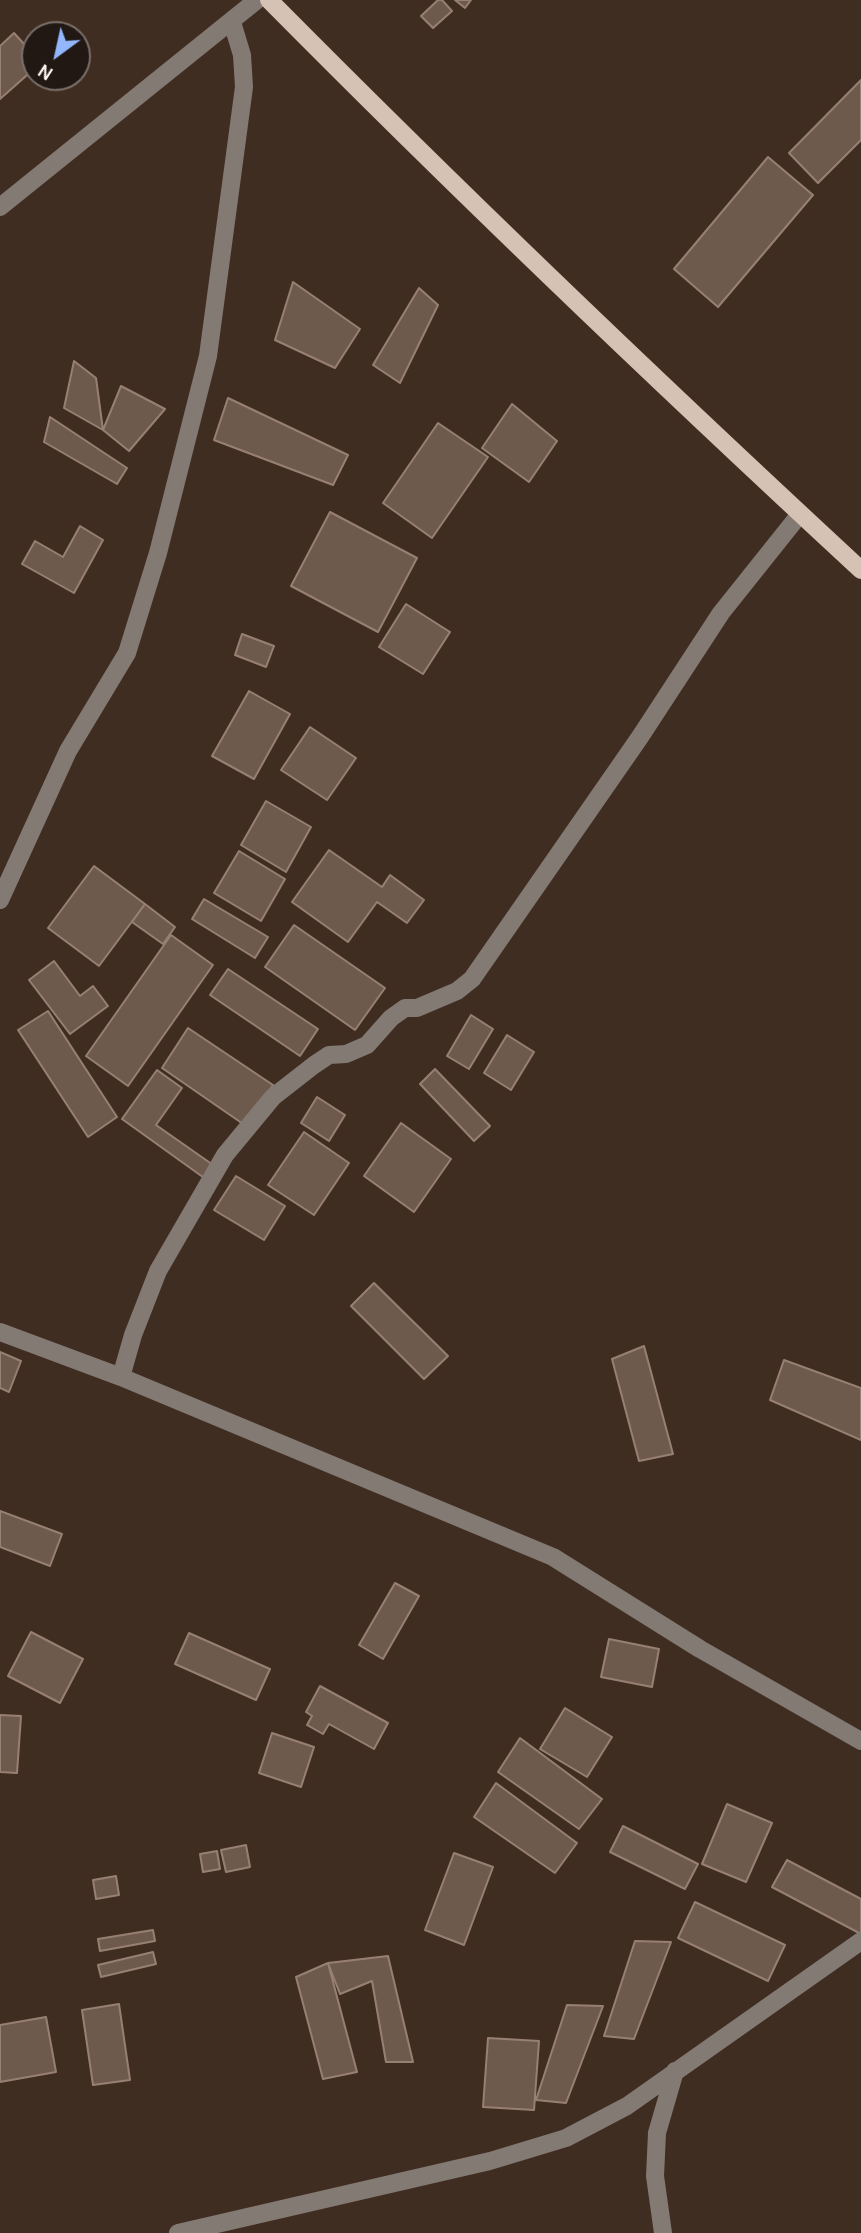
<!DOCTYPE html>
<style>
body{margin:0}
#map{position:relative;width:861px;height:2233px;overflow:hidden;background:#402d22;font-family:Karla,sans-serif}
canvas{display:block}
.north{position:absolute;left:21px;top:21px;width:70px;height:70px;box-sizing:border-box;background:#211813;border:2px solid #7a6f69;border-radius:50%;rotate:213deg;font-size:19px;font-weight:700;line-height:28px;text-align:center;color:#fff2eb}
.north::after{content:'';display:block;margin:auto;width:24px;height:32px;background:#93b7fd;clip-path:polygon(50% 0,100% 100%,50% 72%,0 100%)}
</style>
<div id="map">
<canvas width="861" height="2233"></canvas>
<div class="north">N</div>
</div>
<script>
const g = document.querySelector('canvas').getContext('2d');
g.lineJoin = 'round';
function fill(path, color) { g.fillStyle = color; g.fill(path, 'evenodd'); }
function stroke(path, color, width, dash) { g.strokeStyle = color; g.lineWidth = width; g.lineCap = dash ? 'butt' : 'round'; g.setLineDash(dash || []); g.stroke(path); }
const building = new Path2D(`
 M438,0h4l10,11 -19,17 -12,-12z
 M455,0h16l-6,8z
 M14,33l21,23v12l-35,31v-53z
 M861,80v60l-43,43 -29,-30z
 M768,157l45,38 -95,112 -44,-38z
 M293,282l67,47 -25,39 -60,-28z
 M419,288l19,17 -38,78 -27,-18z
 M74,361l22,17 7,52 -39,-22z
 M121,386l44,23 -36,42 -26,-21z
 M228,398l120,57 -15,30 -119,-45z
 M512,404l45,37 -28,41 -47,-34z
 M50,417l77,51 -10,16 -73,-42z
 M438,423l50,34 -56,81 -49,-35z
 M330,512l87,46 -39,74 -87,-46z
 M80,526l23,14 -29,53 -52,-29 13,-23 28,16z
 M406,604l44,28 -27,42 -44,-27z
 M242,634l32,12 -8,21 -31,-12z
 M249,691l41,23 -36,65 -42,-23z
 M310,727l46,31 -29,42 -46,-30z
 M266,801l45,26 -25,45 -45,-27z
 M329,850l53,37 8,-12 34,25 -17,23 -30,-21 -29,40 -56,-40z
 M239,851l46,28 -24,42 -47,-28z
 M94,866l51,38 -46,62 -51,-38z
 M204,899l64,38 -13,21 -63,-39z
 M145,904l30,23 -12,17 -31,-22z
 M294,925l91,63 -30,42 -90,-63z
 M171,935l42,30 -85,121 -42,-30z
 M54,961l26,35 13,-10 15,20 -38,28 -41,-54z
 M228,969l90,60 -18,27 -90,-61z
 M48,1011l69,106 -29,20 -70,-107z
 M471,1015l22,14 -24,40 -22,-13z
 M188,1028l85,57 -27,41 -84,-58z
 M507,1035l27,17 -23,38 -27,-17z
 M435,1069l55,57 -16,15 -54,-57z
 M157,1070l25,18 -26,37 60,42 -9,13 -85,-61z
 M317,1097l28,18 -16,26 -28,-18z
 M401,1123l50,36 -37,53 -50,-36z
 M304,1132l45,31 -35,52 -46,-30z
 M236,1176l49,30 -21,34 -50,-30z
 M374,1283l74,73 -24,23 -73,-73z
 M644,1346l29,108 -34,7 -27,-102z
 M0,1352l21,9 -12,31 -9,-4z
 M784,1360l77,28v52l-91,-40z
 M0,1511l62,23 -12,32 -50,-19z
 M395,1583l24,13 -36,63 -24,-14z
 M31,1632l52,27 -23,44 -52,-27z
 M189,1633l81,36 -14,31 -81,-36z
 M609,1639l50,10 -7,38 -51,-10z
 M320,1686l68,37 -14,26 -45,-25 -6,10 -16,-9 5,-9 -6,-4z
 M565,1708l47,29 -25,40 -47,-28z
 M0,1715l21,1 -4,57 -17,-1z
 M272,1733l42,14 -13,40 -42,-14z
 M520,1738l82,61 -23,30 -81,-57z
 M496,1783l81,60 -22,30 -81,-56z
 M727,1804l45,19 -26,59 -44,-18z
 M623,1826l75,38 -13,25 -75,-37z
 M246,1845l4,22 -24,5 -5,-22z
 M217,1851l3,18 -17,3 -3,-18z
 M454,1853l39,14 -29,78 -39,-15z
 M787,1860l74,39v35l-89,-47z
 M116,1876l3,19 -23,4 -3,-19z
 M695,1902l90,43 -17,36 -90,-43z
 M153,1930l2,11 -55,10 -2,-12z
 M635,1941l36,1 -37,97 -30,-3z
 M153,1952l3,12 -55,13 -3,-12z
 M388,1956l25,106h-27l-14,-81 -32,13 -12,-31z
 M328,1963l29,109 -34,7 -27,-102z
 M119,2004l11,76 -37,5 -11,-75z
 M567,2005l36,1 -37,97 -30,-3z
 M46,2017l10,55 -56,10v-57z
 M488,2038l51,3 -5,69 -51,-3z`);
fill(building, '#6e594d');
stroke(building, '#978073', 2);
stroke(new Path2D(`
 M0,207l257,-207
 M0,900l68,-149 59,-98 31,-100 50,-197 36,-269 -2,-32 -10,-33
 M0,1332l121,45 432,180 147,92 161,92
 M121,1377l12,-42 25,-64 67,-116 48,-58 41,-32 15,-10 17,-1 21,-9 24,-27 14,-10h12l40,-17 15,-12 168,-242 81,-124 79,-99
 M178,2233l312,-72 76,-23 61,-32 234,-165
 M663,2233l-8,-57 2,-43 18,-62`), '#847a74', 18);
stroke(new Path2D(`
 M269,0c193,195 391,384 592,570`), '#d6c1b5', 18);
</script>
